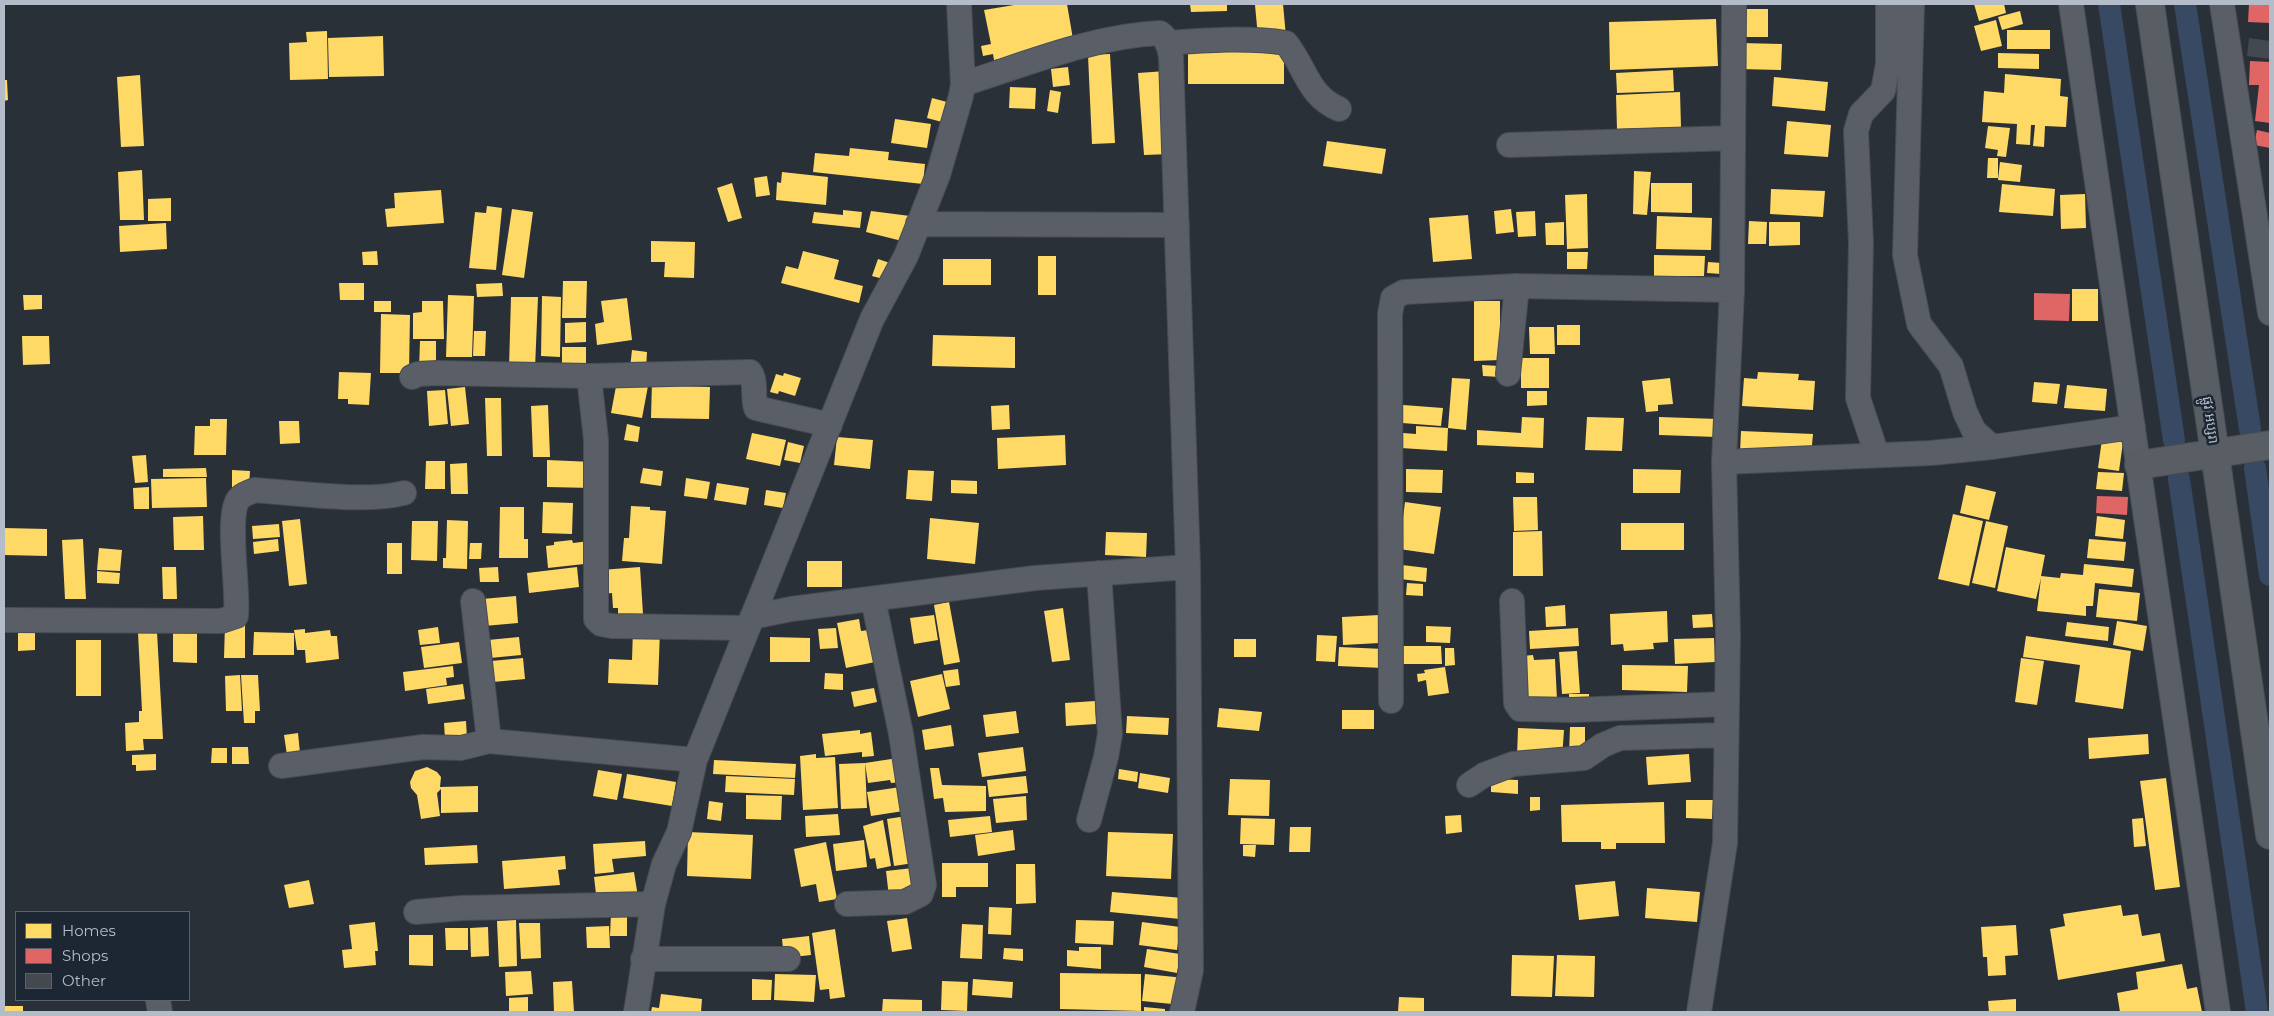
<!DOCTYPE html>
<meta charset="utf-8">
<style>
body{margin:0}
#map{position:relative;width:2274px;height:1016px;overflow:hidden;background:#2a3038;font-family:Montserrat,sans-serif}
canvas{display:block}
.frame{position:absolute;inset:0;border:5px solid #b4bcc9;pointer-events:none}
.legend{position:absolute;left:15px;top:911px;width:175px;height:90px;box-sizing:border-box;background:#1d2633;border:1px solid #59626f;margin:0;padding:6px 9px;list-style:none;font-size:15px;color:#b4bcc9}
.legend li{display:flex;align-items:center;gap:10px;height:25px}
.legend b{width:25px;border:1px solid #59626f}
</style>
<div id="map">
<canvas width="2274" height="1016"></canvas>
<div class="frame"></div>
<ul class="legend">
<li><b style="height:14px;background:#ffd966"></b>Homes</li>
<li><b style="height:14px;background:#e06666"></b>Shops</li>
<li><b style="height:14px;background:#444950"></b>Other</li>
</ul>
</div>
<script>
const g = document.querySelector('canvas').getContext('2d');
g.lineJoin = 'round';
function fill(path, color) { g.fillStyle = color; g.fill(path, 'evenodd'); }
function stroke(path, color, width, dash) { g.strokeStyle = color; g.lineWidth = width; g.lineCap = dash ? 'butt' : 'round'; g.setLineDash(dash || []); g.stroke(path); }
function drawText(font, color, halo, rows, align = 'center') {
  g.font = font + ' Montserrat,"Noto Sans Khmer",sans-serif'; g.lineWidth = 5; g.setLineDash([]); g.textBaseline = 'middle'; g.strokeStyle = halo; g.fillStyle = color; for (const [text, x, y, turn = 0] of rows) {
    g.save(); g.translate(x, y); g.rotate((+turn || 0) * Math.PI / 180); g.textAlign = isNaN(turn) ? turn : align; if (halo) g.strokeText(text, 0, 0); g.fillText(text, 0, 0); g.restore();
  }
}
fill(new Path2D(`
 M1020,4h47l7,41 -80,15 -1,-6 -10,2 -2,-10 10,-2 -7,-34z
 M1190,4h37v7l-36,1z
 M1283,4l3,33h-28l-3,-32z
 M1974,4h30l2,9 -27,8z
 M1743,9h25v28h-25z
 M2020,11l3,13 -21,6 -4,-13z
 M1716,19l2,47 -108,4 -1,-48z
 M1996,20l6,26 -21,5 -7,-25z
 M2007,30h43v19h-43z
 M327,31l1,48 -38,1 -1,-37 18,-1 -1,-10z
 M383,36l1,40 -55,1 -1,-39z
 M1740,43l42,1 -1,26 -42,-1z
 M1188,50h96v34h-96z
 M1998,53l41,1v15l-41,-1z
 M1110,54l5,89 -23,1 -4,-89z
 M1068,67l2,18 -17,2 -2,-18z
 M1673,70l1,21 -57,2 -1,-20z
 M1166,71l5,83 -27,1 -6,-82z
 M2005,74l56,5 -1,17 8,1 -2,30 -21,-1 -1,21 -11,-1 2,-21h-4l-1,20 -14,-1 1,-20 -35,-2 2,-31 20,2z
 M140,75l4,71 -23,1 -4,-70z
 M1774,77l54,5 -3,29 -53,-5z
 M4,80h3l1,20 -4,1z
 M1010,87l26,1 -1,21 -26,-1z
 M1050,90l11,2 -3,21 -11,-2z
 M1680,92l1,35 -64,2 -1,-34z
 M932,98l15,4 -5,20 -15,-4z
 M895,119l36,5 -4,24 -36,-5z
 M1787,121l44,4 -3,32 -44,-3z
 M1988,126l22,2 -4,29 -9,-1 1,-6 -13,-2z
 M1327,141l59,8 -4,25 -59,-8z
 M850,148l39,4 -1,8 37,4 -2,20 -110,-12 2,-19 34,3z
 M1988,158h10v20h-11z
 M2000,162l22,3 -2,17 -22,-2z
 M142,170l2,50h-24l-2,-48z
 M1634,171l17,1 -4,43 -14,-1z
 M782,172l46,5 -2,28 -50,-5 1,-18 4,1z
 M767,176l3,19 -14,2 -2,-19z
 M732,183l10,35 -14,4 -11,-34z
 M1651,183h41v30l-41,-1z
 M2002,184l53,5 -2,27 -54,-4z
 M1771,189l54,2 -2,26 -53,-3z
 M441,190l3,33 -57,4 -2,-18 10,-1 -1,-15z
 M1587,194l1,54 -21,1 -2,-54z
 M2085,194l1,34 -25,1 -1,-34z
 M171,198v23h-23v-22z
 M487,206l15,2 -6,62 -27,-2 6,-56 11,1z
 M512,209l21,3 -9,66 -22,-3z
 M1511,209l3,23 -18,2 -2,-23z
 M843,210l19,2 -2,16 -48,-5 2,-11 29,3z
 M871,211l39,5 -8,25 -36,-9z
 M1535,211l1,25 -18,1 -2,-25z
 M1468,215l4,44 -39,3 -4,-44z
 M1657,216l55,2 -1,32 -55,-1z
 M1749,221l18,1 -1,22h-18z
 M1564,222v23h-18l-1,-22z
 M1769,222h31v23l-31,1z
 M166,223l1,26 -47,3 -1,-26z
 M651,241l44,1 -1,36 -30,-1 1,-15h-14z
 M377,251l1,14h-15l-1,-13z
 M803,251l36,9 -5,19 29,7 -4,17 -78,-20 5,-17 12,3z
 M1567,252h21l-1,17h-20z
 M1654,255l51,1 -1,20h-50z
 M1038,256h18v39h-18z
 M878,259l15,5 -6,16 -15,-4z
 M943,259h48v26h-48z
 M1708,262l14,1 -1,11 -14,-1z
 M563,281h24l-1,37h-24z
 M339,283h25v17h-24z
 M502,283l1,13 -26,1 -1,-13z
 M2072,289h26v32h-26z
 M23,295h19v14l-18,1z
 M448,295l26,1 -2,61h-26z
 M542,296l19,1 -1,60 -19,-1z
 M511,297h27l-3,71h-26z
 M627,298l5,42 -35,5 -2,-21 9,-2 -3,-21z
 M374,301h17v11h-17z
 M422,301h21l1,38h-31v-26l9,-1z
 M1474,301h26v59l-26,1z
 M381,314l29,1 -1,58h-29z
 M586,322v20l-21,1v-20z
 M1557,325h23v20h-23z
 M1529,327h25l1,27h-25z
 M474,331h12l-1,25h-12z
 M933,335l82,2v31l-83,-2z
 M22,336h27l1,28 -27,1z
 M420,341h16v29h-17z
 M562,347h24v27l-24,1z
 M632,350l15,2 -1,18 -16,-2z
 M1521,358h28v30h-28z
 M1482,365l18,1v11l-17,-1z
 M339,372l32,1 -2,32 -21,-1v-5h-10z
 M1758,372l41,2 -1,6 17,1 -2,29 -71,-4 2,-28 13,1z
 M784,373l17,5 -6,18 -16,-5 -1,3 -8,-2 6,-18 7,2z
 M1452,378l18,1 -4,51 -18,-2 -1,23 -46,-3 2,-15 13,1v-8l32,2z
 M1670,378l3,26 -15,1v6l-12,1 -4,-31z
 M617,381l31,5 -6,32 -31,-5z
 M652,381h19v5l39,1 -1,32 -58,-1z
 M2034,382l26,2 -3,20 -25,-2z
 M2067,385l40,4 -2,22 -41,-3z
 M465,387l4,37 -18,2 -4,-37z
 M445,390l3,34 -19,2 -2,-35z
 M1527,391h20v14l-20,1z
 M485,398h16l1,58h-15z
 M548,405l2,52h-17l-2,-51z
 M1009,405l1,24 -18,1 -1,-24z
 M1403,405l40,3 -2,18 -39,-3z
 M1522,417l22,1 -1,30 -66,-3v-15l44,3z
 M1587,417l37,1 -2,33 -37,-1z
 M1659,417l59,2 -1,18 -58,-2z
 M210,419h17l-1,36h-32l1,-29h15z
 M279,421h20l1,22 -20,1z
 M627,424l13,3 -2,15 -14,-2z
 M1741,431l72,3 -2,22 -71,-3z
 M752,433l34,7 -6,26 -34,-7z
 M1065,435l1,30 -68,4 -1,-31z
 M837,437l36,3 -3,29 -36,-4z
 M2102,439l21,3 -4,29 -21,-3z
 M788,442l16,4 -4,17 -16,-3z
 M146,455l2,27 -13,1 -3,-27z
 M547,460l46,2v26l-46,-1z
 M426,461h19v28h-20z
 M467,463l1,31h-17l-1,-30z
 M206,468l1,9h-44v-8z
 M643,468l20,3 -2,15 -21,-3z
 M1406,469l37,1 -1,23 -36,-1z
 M1633,469l48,1 -1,23h-47z
 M232,470l18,1 -1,18h-17z
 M908,470l26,1 -2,30 -26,-2z
 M1516,472l18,1v10h-18z
 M2098,472l26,1 -2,18 -26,-2z
 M206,478l1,29 -55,1 -1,-29z
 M686,478l24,4 -3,17 -23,-3z
 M951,480l26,1v13l-26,-1z
 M717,483l32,5 -3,17 -32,-5z
 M1966,485l30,7 -7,28 -29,-7z
 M149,487v22h-15l-1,-21z
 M766,490l20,3 -3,15 -19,-3z
 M1513,497h24l1,33 -24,1z
 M543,502l30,1 -1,31 -30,-1z
 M1405,502l36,5 -7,47 -35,-5z
 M631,506l19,1v3l16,1 -4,53 -40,-3 2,-23h5z
 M500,507h24v32h4v19h-29z
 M1953,514l30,7 -14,65 -31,-7z
 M203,516l1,34h-30l-1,-33z
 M2097,516l28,4 -2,19 -28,-3z
 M930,518l49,5 -4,41 -48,-5z
 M300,519l7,65 -18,2 -7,-65z
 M447,520l21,1 -1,48 -24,-1v-10h3z
 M412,521h26l-1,40 -26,-1z
 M1986,521l22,5 -13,62 -23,-5z
 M1621,523h63v27h-63z
 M279,524l1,13 -27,2 -1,-13z
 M4,528l43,1v27l-43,-1z
 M1542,531l1,45h-30v-44z
 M1106,532l41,1 -1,24 -41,-2z
 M83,539l3,60h-21l-3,-59z
 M278,539l1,12 -25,3 -1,-12z
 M2089,539l37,3 -2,19 -37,-3z
 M572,540l1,3 17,-2 3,22 -45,5 -2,-22 8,-1v-3z
 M387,543h15v31h-15z
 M470,543h12l-1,16h-12z
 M2006,547l39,8 -4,21 19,2 1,-5 22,2 1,-11 50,5 -2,18 -37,-4 -2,23h-7v10l-49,-5 4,-33 -5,21 -39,-8z
 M99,548l23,2 -2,21 -23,-1z
 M807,561h35v26h-35z
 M1402,565l25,3 -1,14 -26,-3z
 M162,567h14l1,32h-14z
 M498,567l1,15h-19l-1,-14z
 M577,567l2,20 -50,6 -2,-20z
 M640,567l3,47 -25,2v-8h-5l-1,-15 -9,1 -2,-24z
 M97,571l23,2 -1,11 -22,-1z
 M1407,583l16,1v12l-17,-1z
 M2099,589l41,4 -3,28 -41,-4z
 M516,596l2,27 -34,3 -2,-27z
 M949,602l11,60 -16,3 -10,-60z
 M1565,605l1,21 -20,1 -1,-20z
 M1063,608l7,52 -18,2 -8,-51z
 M1667,611l1,31 -15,1 1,6 -30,2 -1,-7 -12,1 -1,-31z
 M1712,614l1,13 -20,1 -1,-13z
 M934,615l4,25 -24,4 -4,-26z
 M1379,615l1,28 -37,2 -1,-28z
 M859,619l2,12 8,-1 6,32 -29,6 -9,-45z
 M2117,621l30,5 -4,25 -30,-6z
 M2067,622l42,5 -1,14 -43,-5z
 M225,624h20v34h-21z
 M1426,626l25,1 -1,16 -24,-1z
 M438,627l2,16 -20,2 -2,-15z
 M836,628l2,20 -18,1 -2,-20z
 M1578,628l1,18 -49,3 -1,-18z
 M305,629v4l25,-3 1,6h6l2,23 -33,4 -1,-13h-8l-3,-20z
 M633,629l27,1 -2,55 -50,-2 1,-24 23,1z
 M35,632v18l-17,1v-18z
 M157,632l6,107h-20l1,11 -18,1 -1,-28 14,-1v-11h3l-4,-78z
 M254,632l40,1v22h-41z
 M173,633h24v30l-24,-1z
 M1317,635l20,1 -2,26 -19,-1z
 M2026,636l105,15 -8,58 -48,-7 5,-37 -57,-8z
 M519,637l2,18 -31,3 -2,-18z
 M770,637l40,1v24h-40z
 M1714,638l1,24 -40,2 -1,-25z
 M1234,639h22v18h-22z
 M76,640h25v56h-25z
 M459,642l3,21 -38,5 -3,-21z
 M1398,646h43l1,18h-44z
 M1339,647l45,2 -1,19 -45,-2z
 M1445,648h9l1,17 -10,1z
 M1577,651l3,42 -18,1 -3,-42z
 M1533,655l1,5 21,-1 2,41 -32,2 -3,-46z
 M523,658l2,21 -32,3 -2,-21z
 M2021,658l23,3 -7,44 -22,-3z
 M1622,665l66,1 -1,26 -65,-2z
 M453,666l1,11 -8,1 1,7 -42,6 -2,-19z
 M1445,667l4,26 -21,3 -2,-16 -8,2 -1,-8 8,-1 -1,-3z
 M958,669l2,16 -14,2 -3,-16z
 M825,673l18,1v16l-19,-1z
 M942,674l8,35 -32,8 -8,-36z
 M240,675l2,36h-16l-1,-35z
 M241,675h17l2,36h-5v12h-11z
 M463,684l2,15 -37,5 -2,-15z
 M874,688l3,14 -23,5 -3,-15z
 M1569,694h20v15h-20z
 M1095,701l1,23 -30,2 -1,-23z
 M1219,708l43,4 -3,19 -42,-4z
 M1342,710h32v19h-32z
 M1016,711l3,22 -33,4 -3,-22z
 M1127,716l42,2 -1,17 -42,-2z
 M466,721l1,17 -22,1 -1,-16z
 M951,725l3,21 -29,4 -3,-20z
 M1570,727h15v27h-16z
 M1518,728l46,2 -2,29 -45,-2z
 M860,730v4l11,-2 3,24 -12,1v-5l-37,4 -3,-22z
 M298,733l2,20 -13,2 -3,-20z
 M2148,734l1,20 -60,5 -1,-21z
 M232,747h16l1,17h-17z
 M1023,747l3,24 -44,6 -4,-24z
 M212,748h15v15h-16z
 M156,754v16l-20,1v-6h-4v-10z
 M816,754v4l19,-1 3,51 -35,2 -3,-54z
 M1689,754l2,28 -43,3 -2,-28z
 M898,758l3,24 -10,1 -1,-3 -22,3 -3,-20z
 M714,760l82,4 -1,14 -82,-4z
 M865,763l2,45 -26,1 -2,-45z
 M427,767l10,5 4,5 -1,10 38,-1v26l-37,1v-24l-4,4 3,23 -19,3 -4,-24 -6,-7 -1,-6 5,-11z
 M930,768h9l3,17 44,1v25l-41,1 -2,-14 -9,1z
 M1119,769l19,3 -1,10 -19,-3z
 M598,770l24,4 -5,26 -24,-4z
 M1140,773l30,5 -2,15 -30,-5z
 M627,774l49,8 -4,24 -49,-8z
 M726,776l69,3 -1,16 -69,-3z
 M1026,776l2,17 -39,4 -2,-17z
 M2166,778l14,109 -25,3 -15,-109z
 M1230,779l40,1 -1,36 -41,-1z
 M1491,779l27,1v14l-27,-2z
 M907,786l3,24 -39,6 -4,-24z
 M746,795l36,1 -1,24 -35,-1z
 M1026,796l1,24 -31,3 -3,-24z
 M1530,797h10v13l-10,1z
 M1686,800h27l-1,19 -26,-1z
 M709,801l14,2 -2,18 -14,-2z
 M1664,802l1,41h-49v6h-15v-7h-39l-1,-37z
 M838,814l2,21 -34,2 -1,-21z
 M913,815l7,47 -26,4 -7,-47z
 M1461,815l1,17 -16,2 -1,-18z
 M990,816l2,16 -42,5 -2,-17z
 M1241,818l34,1 -1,26 -34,-1z
 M2143,818l3,28 -12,1 -2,-28z
 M883,820l8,46 -14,3 -2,-11 -5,1 -7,-33z
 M1290,827h21l-1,25h-21z
 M1013,830l2,20 -37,6 -3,-21z
 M688,832l65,3 -2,44 -64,-3z
 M1108,832l65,2 -2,45 -65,-3z
 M864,840l3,27 -31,4 -3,-27z
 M645,841l1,15 -34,3 2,13 -19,2 -2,-30z
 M826,842l11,57 -18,3 -3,-18 -15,3 -7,-38z
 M477,845l1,18 -53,2 -1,-17z
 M1243,845h13l-1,12 -12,-1z
 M565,856l1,13 -8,1 2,15 -56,4 -2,-28z
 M942,863h46v24h-32v10h-14z
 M1016,864h19l1,39 -20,1z
 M913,868l3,25 -27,4 -3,-26z
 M634,872l4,25 -41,5 -3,-25z
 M309,880l5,24 -25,4 -5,-23z
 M1615,881l4,35 -40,4 -4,-35z
 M1647,888l53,4 -3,30 -52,-4z
 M1112,892l71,6 -3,21 -70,-7z
 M2121,905l2,11 15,-2 4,22 18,-3 5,28 -107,19 -8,-51 15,-3 -2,-12z
 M989,907l23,1 -1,27 -23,-1z
 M611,914l16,1v21h-17z
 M907,918l5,31 -20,3 -5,-31z
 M516,920l1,46 -18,1 -2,-46z
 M1076,920l38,1 -1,24 -38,-2z
 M375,922l3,29h-3l1,14 -32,3 -2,-18 10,-1 -3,-24z
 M1142,922l38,5 -3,23 -38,-5z
 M519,923h21l1,35 -20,1z
 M962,924l21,1 -1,34 -22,-1z
 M2016,925l2,30 -13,1 1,19 -18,1 -1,-19h-4l-2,-30z
 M609,926l1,22h-23l-1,-21z
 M488,927l1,29 -18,1 -1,-29z
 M445,928h23v22h-22z
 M835,929l10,68 -15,2 -1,-10 -9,1 -8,-57z
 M409,935h24v31l-24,-1z
 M809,936l2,19 -27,3 -2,-19z
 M1079,947h22v22l-34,-3v-16l12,1z
 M1004,948l19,1v12l-20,-2z
 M1147,949l33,5 -3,19 -33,-6z
 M1512,955l42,1 -2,41 -41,-1z
 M1557,955l38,1 -1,41 -39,-1z
 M2182,964l5,25 10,-2 5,25h-82l-3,-19 21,-4 -2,-17z
 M531,971l2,23 -27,2 -1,-24z
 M1060,973l81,1v37l-81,-2z
 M775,974l41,1 -2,27 -40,-2z
 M1145,974l40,4 -3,27 -40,-4z
 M752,979l20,1 -1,20h-19z
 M973,979l40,3 -1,16 -40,-3z
 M572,981l2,31h-20l-1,-30z
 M942,981l26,1 -1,29 -26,-1z
 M661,994l41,5 -1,13h-50l1,-5 7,1z
 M528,997v15h-19v-14z
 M1399,997l25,1v14h-26z
 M883,999l39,1v12h-40z
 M2016,999v12l-27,1 -1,-11z
 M4,1006h19v6h-19z
 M1144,1007l21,2v3h-21z`), '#ffd966');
fill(new Path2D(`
 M2249,4h21v19l-22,-1z
 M2250,61l20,1v61l-15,-2 4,-36h-10z
 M2257,130l13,3v15l-16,-3z
 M2034,293l36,1 -1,27 -35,-1z
 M2097,496l31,1 -1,18 -31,-2z`), '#e06666');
stroke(new Path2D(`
 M2109,4l65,436
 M2185,4l65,425
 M2255,468l15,107
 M2179,479l78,533`), '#384963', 22);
fill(new Path2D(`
 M2249,38l21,3v18l-23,-3z`), '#444950');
const street = new Path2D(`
 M1912,4l-7,251 14,69 32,42 14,46 9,19 18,16
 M2071,4l147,1008
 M2222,4l48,309
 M1167,43c39,-3 81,-6 119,0 20,25 22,53 53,66
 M963,84c64,-20 130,-48 197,-51 8,5 9,15 11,24l17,510 3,403 -9,42
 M1509,145l224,-7
 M918,224l259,1
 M1508,374l9,-88
 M589,376l161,-4c7,10 2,25 6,36l74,17
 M412,377l6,-3 20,-1 151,3 7,64v179l5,5 11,2 136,2
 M1877,455l-19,-57 3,-155 -5,-112 5,-17 22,-23 5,-27v-60
 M1724,462l207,-9 61,-6 141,-20
 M473,601l16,140
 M1512,601l4,102 4,6 53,1 153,-6
 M752,617l39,-8 244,-31 153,-11
 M4,620l217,1 15,-5c3,-26 -10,-98 2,-116 4,-6 11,-7 17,-10 42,3 110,13 149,3
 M1391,701l-1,-387 3,-16 11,-6 113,-6 215,4
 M281,766l142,-19 38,1 28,-7 206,19
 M1469,785l15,-10 29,-11 71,-6 19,-13 17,-7 105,-3
 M1089,820l17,-63 4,-23 -11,-161
 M847,904l58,-2 16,-8 3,-9 -23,-151 -28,-135
 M416,912l46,-4 191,-4
 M643,959h145
 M158,1000l2,12
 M636,1012l17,-108 11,-40 15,-32 16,-72 177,-441 34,-63 32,-81 23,-79 2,-12 -4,-80
 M1699,1012l26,-169 3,-209 -4,-172 8,-172 2,-286`);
const secondary = new Path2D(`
 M2150,4l120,831
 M2139,465l131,-20`);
stroke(street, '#484c53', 26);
stroke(secondary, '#484c53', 30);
stroke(street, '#5a5e66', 24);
stroke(secondary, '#595d64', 28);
drawText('14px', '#b4bcc9', '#1d2633', [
 ["ផ្លូវ អប្សរា",2210,420,82]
]);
</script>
